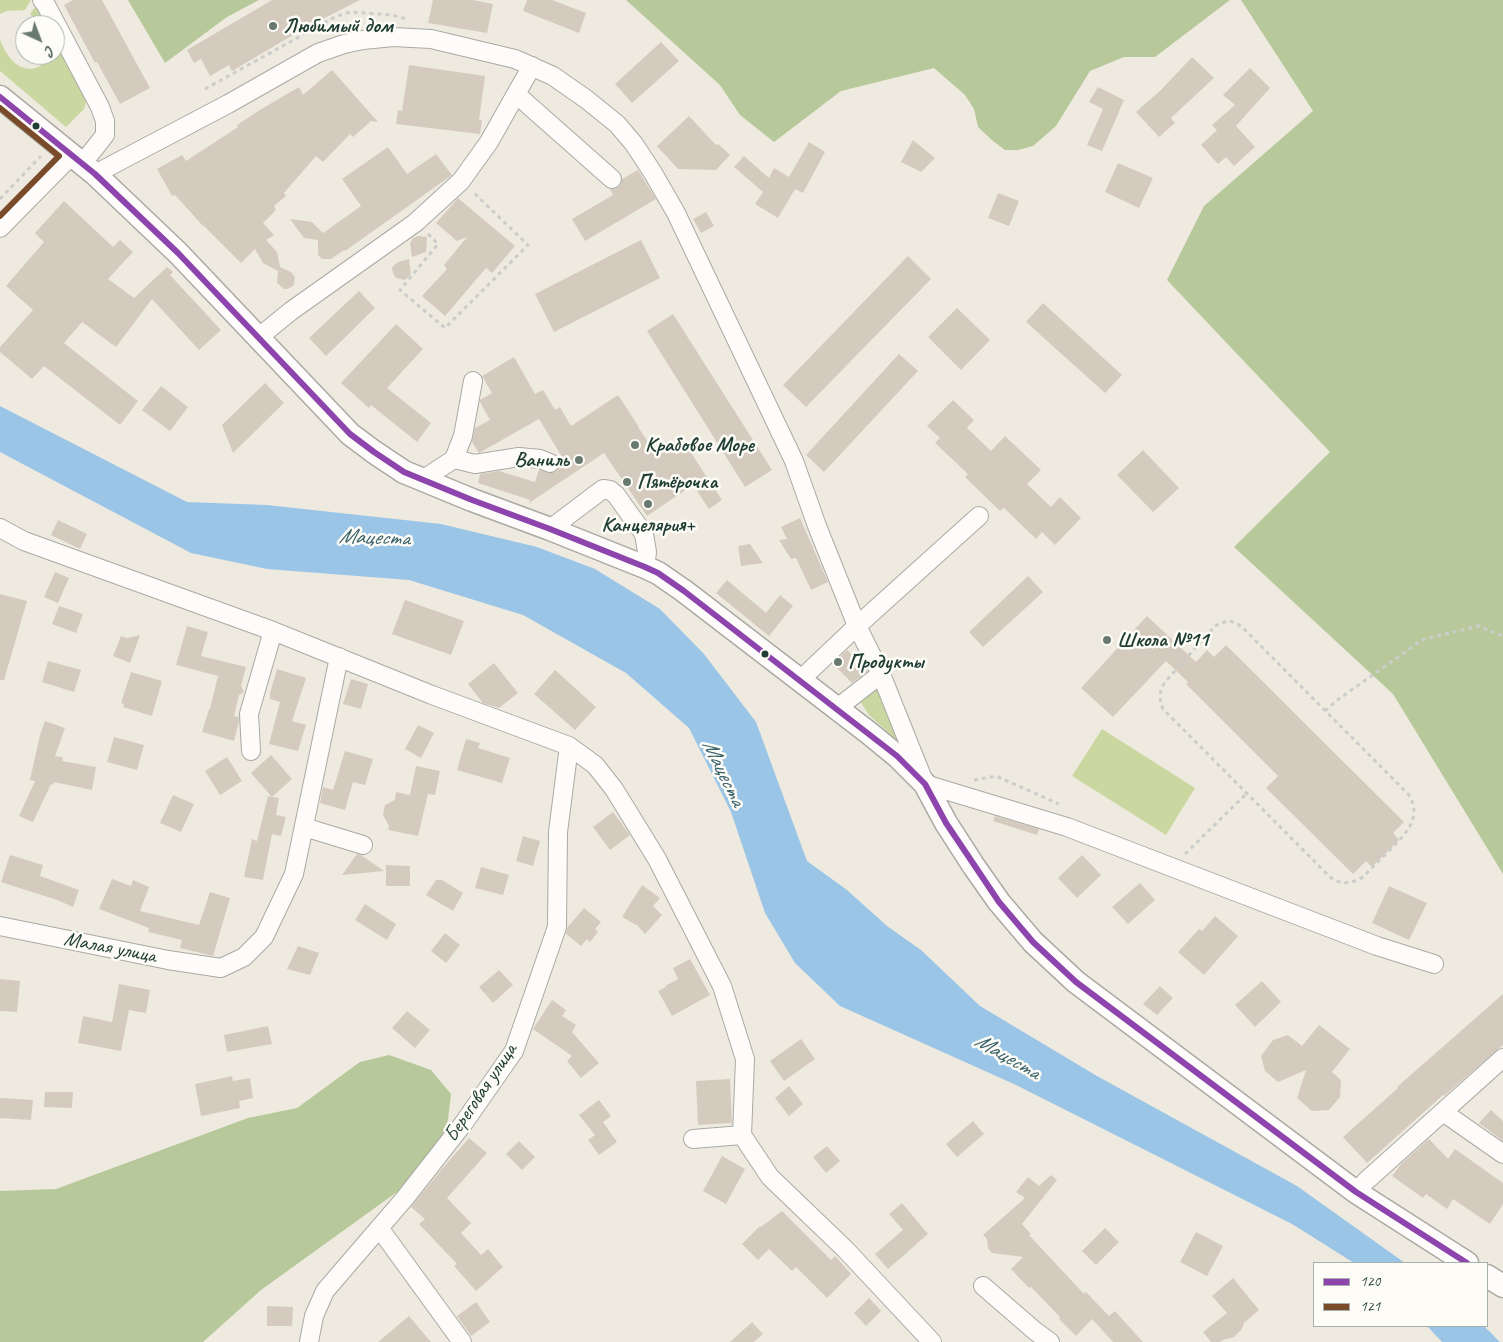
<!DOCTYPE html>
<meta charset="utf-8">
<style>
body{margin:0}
#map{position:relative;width:1503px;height:1342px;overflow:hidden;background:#efeae0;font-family:Caveat,sans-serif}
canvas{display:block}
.legend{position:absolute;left:1313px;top:1262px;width:175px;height:65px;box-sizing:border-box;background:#fdfcf7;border:1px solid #a4b0a9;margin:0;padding:6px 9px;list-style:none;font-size:15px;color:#1f3d34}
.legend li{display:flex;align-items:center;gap:10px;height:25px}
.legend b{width:25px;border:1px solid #a4b0a9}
.north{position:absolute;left:15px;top:15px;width:50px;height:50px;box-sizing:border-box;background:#fdfcf7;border:1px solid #a4b0a9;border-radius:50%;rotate:137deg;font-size:14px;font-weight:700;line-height:20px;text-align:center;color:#1f3d34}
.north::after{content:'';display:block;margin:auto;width:18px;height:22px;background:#687a70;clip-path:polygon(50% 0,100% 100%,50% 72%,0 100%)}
</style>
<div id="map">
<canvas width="1503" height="1342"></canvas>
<ul class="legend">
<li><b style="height:6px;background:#8e44ad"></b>120</li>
<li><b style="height:6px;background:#7a4b2a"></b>121</li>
</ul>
<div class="north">С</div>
</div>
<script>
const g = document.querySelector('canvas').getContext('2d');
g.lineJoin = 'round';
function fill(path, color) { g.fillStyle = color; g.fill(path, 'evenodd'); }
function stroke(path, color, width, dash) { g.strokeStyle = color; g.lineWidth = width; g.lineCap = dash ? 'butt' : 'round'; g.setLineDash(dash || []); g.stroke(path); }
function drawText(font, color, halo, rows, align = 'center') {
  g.font = font + ' Caveat,sans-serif'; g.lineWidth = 5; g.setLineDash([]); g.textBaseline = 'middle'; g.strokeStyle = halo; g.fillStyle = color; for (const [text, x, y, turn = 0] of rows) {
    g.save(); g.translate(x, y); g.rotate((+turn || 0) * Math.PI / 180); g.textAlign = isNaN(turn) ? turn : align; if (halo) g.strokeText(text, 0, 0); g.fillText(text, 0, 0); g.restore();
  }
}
fill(new Path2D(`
 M0,0h31l-6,10 -18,1 -7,3z
 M38,3l11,22h-8l-11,-11z
 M0,40c4,9 10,21 19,26 13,6 24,2 29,-11h7v-7l8,1 24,49 -3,11 -18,18 -66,-56z
 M876,688l2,1 22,54 -31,-28 -11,-17z
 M1102,729l93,59 -29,47 -94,-59z`), '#cbd7a1');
fill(new Path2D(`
 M128,0h131l-32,17 -62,46z
 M626,0h604l-75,57h-31l-34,14 -34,55 -23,20 -15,4h-13l-12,-9 -15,-14 -4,-18 -9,-14 -31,-27 -93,23 -67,51 -34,-27 -20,-30z
 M1241,0h262v874l-110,-180 -159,-147 96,-95 -163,-172 37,-74 109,-95z
 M389,1055l42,15 20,24 -5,42 -49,56 -136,98 -58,52h-203v-151l56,-2 192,-71 49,-10 63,-46z`), '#b7c89a');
fill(new Path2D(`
 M0,406l187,96 80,3 174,19 96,23 58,22 65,40 44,45 52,68 51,139 40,29 40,36 34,24 59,56 117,70 200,110 108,77h-51l-62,-39 -278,-140 -174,-78 -45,-43 -30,-50 -34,-101 -42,-84 -63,-55 -103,-58 -114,-35 -142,-11 -76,-16 -191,-101z
 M1427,1326h57l16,16h-58z`), '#9ac5e6');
fill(new Path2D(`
 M73,0h29l48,88 -30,16 -23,-42 -2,1 -31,-58z
 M272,0h88l-55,28 -73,43 -3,-6 -19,11 -9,-17 -7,4 -7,-13z
 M433,0h40l20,4 -6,29 -59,-10z
 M527,0h25l34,13 -7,20 -56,-22z
 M661,42l18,19 -47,42 -17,-19z
 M1192,57l22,21 -43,40 4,5 -16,14 -23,-25 25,-22z
 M409,65l76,11 -6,44h3l-2,14 -84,-10 2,-14 4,1z
 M1250,68l20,20 -34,38 19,21 -21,19 -8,-9 -8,7 -17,-19 16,-15 -5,-5 23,-20 -12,-10z
 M332,70l46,52 -9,-1 1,1 -17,15 -3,-3 -27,28 -7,-6 -32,37 2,3 -12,10 2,4 -13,13 11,12 -8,5 11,12 3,15 11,5 4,5 -1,6 -1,3 -6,3h-3l-7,-6 1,-12 -15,-8 -8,-14 -14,14 -37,-37h-1l-28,-31 -3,1 -15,-27 25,-14 4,6 52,-34 -1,-2 21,-14 41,-24 4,8z
 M1098,87l26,13 -22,51 -15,-6 16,-36 -14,-7z
 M689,116l27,29 2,-1 12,11 -14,15 -38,-1 -21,-23z
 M913,140l22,18 -14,14 -20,-10z
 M809,142l16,10 -22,41 -8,-4 -17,29 -23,-14 8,-12 -29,-25 10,-11 25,22 5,-10 15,9z
 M388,147l19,27 29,-20 16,21 -107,76 -1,-1 -13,9h-9l-4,-4v-15l-14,-2 -14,-19 22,3 11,11 38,-27 -19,-27z
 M1118,163l35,15 -14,30 -34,-16z
 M638,170l18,29 -71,42 -13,-22 41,-24 -3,-6h5l5,-3 2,-7z
 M998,193l21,8 -10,25 -21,-8z
 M458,198l57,48 -23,27 -6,-5 -41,48 -23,-20 25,-27 -3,-4 23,-28 -10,4 -21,-18z
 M64,201l49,46 7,-7 13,12 -25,27 26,19 33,-31 6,5 -3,3 51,55 -22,20 -47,-51 -36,48 -34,-25 -18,21 74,58 -18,24 -76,-59 -12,13 -32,-27v-5l33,-37 -27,-24 38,-44 -9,-9z
 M706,212l8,14 -13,7 -8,-14z
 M418,236l9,1 -1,15 -14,5 -2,-14 3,-5z
 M641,240l19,38 -106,54 -19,-38z
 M908,256l23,23 -125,128 -23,-22z
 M409,259l2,15 -6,6 -9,-2 -3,-5 -1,-5 2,-3 4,-3z
 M359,291l16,17 -49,48 -17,-18z
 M1043,303l79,72 -17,18 -79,-71z
 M957,308l33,32 -29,30 -33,-33z
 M673,314l99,156 -27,17 -98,-156z
 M396,324l27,25 -36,39 44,35 -14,19 -46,-37 -2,3 -28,-25z
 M899,354l19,17 -94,101 -18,-17z
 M514,357l21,37 8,-4 12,20 5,-3 11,19 47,-31 21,32h-1l19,28 25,-16 40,61 -13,9 -16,-24 -46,31 -43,-63 -75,50 1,-3 -52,-17 2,-9 19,-3 36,11 3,-10 2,-2 12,3 5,-2 3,-5 -1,-8 3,-1 -23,-38 -60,34 -7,-11 3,-14 15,-8 -10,-18v-2l12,-7 -10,-17z
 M265,383l19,20 -51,50 -11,-28z
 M161,386l27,21 -18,24 -28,-21z
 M953,400l21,20 -7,8 24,23 14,-15 36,34 -14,14 24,23 9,-10 21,21 -26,27 -13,-13 -6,7 -32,-31 -4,3 -35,-34 3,-3 -33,-31 5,-5 -13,-12z
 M1143,450l36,38 -26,24 -36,-37z
 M800,518l28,64 -17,8 -15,-32 -5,1 -12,-19 8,-1 -6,-12z
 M58,520l29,14 -7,15 -29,-14z
 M750,544l13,19 -22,3 -3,-20z
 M55,572l14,6 -11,25 -14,-6z
 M1028,576l15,16 -60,55 -14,-15z
 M727,580l39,33 14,-18 13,11 -24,30 -53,-43z
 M0,594l27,7 -23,79h-4z
 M405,600l59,21 -13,34 -59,-21z
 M59,606l24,8 -7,19 -24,-9z
 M1147,616l49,46 11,-12 7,7 12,-12 178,177 -11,11 6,7 -27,27 -6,-6 -13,13 -87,-86 12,-12 -92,-92 2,-2 -22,-21 -53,56 -32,-29z
 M187,626l21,6 -7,24 45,11 -5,19 3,6 -5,3 -5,21 5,1v4l-5,20 -32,-9 7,-23h1l8,-33 -42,-11z
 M140,635l-10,28 -17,-7 8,-20 6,2z
 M847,650l18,16 3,5 -16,12 -19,-19z
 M48,661l33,9 -7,22 -32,-10z
 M494,663l24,30 -19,15 -16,-5 -15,-19z
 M277,669l29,9 -14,43 14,4 -8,26 -29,-7 11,-42 -10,-3v-6z
 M555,670l41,37 -21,23 -41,-36z
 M131,672l31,9 -10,35 -29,-9 1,-3 -3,-1z
 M351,679l17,5 -7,25 -18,-5z
 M45,721l20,7 -10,28 8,1 -1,4 34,6 -4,23 -38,-8 -1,3 -2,-1 -18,38 -14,-6 16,-35 -5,-1 10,-45z
 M418,725l16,8 -13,25 -16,-9z
 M114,737l30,8 -7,25 -30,-8z
 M466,739l14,4 -2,5 32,10 -8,25 -45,-13z
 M345,751l28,8 -8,26 -12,-3 -8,28 -25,-7 3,-16 10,3z
 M271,755l21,24 -20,18 7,1 -3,17 10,2 -5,19 -9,-2 -9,46 -19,-3 8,-38 5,2 11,-45 4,1 -21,-24z
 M227,757l15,24 -22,14 -15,-24z
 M416,766l24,5 -5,24 -7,-1 -10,42 -30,-6 1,-4 -6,-11 2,-10 10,-5 1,-8 14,3z
 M173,795l21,9 -13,28 -21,-9z
 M613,812l17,23 -20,15 -17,-23z
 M995,816l44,13 -2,6 -44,-14z
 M523,836l17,5 -7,25 -17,-5z
 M357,854l4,1 23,16 -42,4z
 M10,855l33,10 -3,11 39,14 -6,17 -16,-7 -56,-18z
 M1082,855l19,20 -24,23 -19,-20z
 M386,865l24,1v20h-24z
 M481,867l28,8 -6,20 -28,-7z
 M112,879l19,7 2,-6 16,7 -9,24 59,14 11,-33 20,6 -17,58 -33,-8 2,-8 -34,-8 1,-4 -50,-19z
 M436,880h6l21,13 -10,18 -27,-16z
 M1140,883l15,17 -27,24 -16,-17z
 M642,885l18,13 -7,8 9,9 -17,19 -7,-8 -16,-9z
 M1389,886l38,17 -18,37 -37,-17z
 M365,904l31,20 -9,16 -32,-20z
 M584,908l17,14 -6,7 3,3 -8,10 -3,-3 -6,7 -15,-12 1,-6z
 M1215,916l23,20 -34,39 -26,-23 21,-23 3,2z
 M445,933l15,12 -14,18 -15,-12z
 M298,946l21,7 -9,22 -23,-6z
 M690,959l20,36 -38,21 -14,-25 8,-4 -1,-1 13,-7 -5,-11z
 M499,970l14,15 -20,18 -14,-16z
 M0,979l20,2 -3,31 -17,-1z
 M1262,981l19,21 -26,25 -20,-22z
 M119,984l31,6 -4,23 -17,-3 -8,41 -43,-8 5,-27 29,6z
 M1160,986l13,12 -16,17 -14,-11z
 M1503,994v51l-59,51 -1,-1 -76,68 -24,-26 55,-49 -1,-1z
 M552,1000l14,10 -4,6 14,9 -4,7 27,31 -18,15 -14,-17 5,-5 -39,-27z
 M407,1011l23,19 -15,18 -23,-20z
 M1319,1025l31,24 -18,23 9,8 -1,17 -11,13 -17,1 -15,-13 9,-28 -28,12 -13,-11 -4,-15 12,-16 15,-5 14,11z
 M268,1026l4,18 -45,8 -3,-17z
 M801,1039l14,20 -31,22 -14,-20z
 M232,1076l1,5 17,-3 3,20 -14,3 1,7 -39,8 -6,-32z
 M730,1079l2,44 -34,2 -2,-44z
 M789,1086l14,18 -14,12 -14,-18z
 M45,1092h28l-1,16 -28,-1z
 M0,1098l33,2 -2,20 -31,-2z
 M599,1100l12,16 -8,6 14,20 -18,13 -11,-15 7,-5 -16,-20z
 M1491,1110l12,11v20l-24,-18z
 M973,1121l11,13 -27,23 -11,-13z
 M469,1138l18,15 -40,45 24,25 -10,10 20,22 7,-6 15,18 -27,24 -22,-25 3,-2 -38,-40 6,-5 -14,-12 30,-37z
 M1429,1139l19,20 7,-10 48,34v21l-13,20 -37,-25 -6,10 -21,-15 -3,4 -31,-22 10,-13z
 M519,1141l16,16 -13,13 -16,-16z
 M827,1146l13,15 -14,12 -13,-16z
 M722,1156l23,13 -19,35 -23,-13z
 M1051,1175l6,5 -35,44 9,10 -2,1 55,59 2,-2 23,24 6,-5 28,31h-30l-21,-23 -16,17 -17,-17 1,-2 -29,-30 -2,1 -18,-19 12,-12 -31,-4 -4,-5 -1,-9 -4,-4 42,-37 -9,-6 12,-15 11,9z
 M902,1203l26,31 -40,35 -13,-15 28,-24 -14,-16z
 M782,1211l49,49 4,-4 16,18 -24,24 -31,-31 -4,4 -23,-22 -11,11 -16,-16 18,-18 1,1z
 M1105,1228l14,14 -23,23 -14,-14z
 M1196,1232l27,14 -16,30 -27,-14z
 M1233,1278l26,32 -15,13 -2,6 -8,8 -11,3 -3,2h-9l-8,-10 24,-19 -15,-17z
 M869,1298l12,13 -15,15 -12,-13z
 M476,1302l14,20 -19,14 -14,-20z
 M267,1306l26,1 -1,19h-25z
 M409,1316l22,26h-53z
 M752,1322l11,12 -9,8h-24z`), '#d4cbbe');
const minor = new Path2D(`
 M42,0l4,5 54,102 5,14v14l-23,29
 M532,66l-16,28 96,85
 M95,174l133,-70 90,-51 26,-9 19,-4 30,-3 38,2 84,20 38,17 33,23 31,25 17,20 19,29 23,40 118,248 23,65 40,100 24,48 44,110 142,43 310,119 57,18
 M0,228l72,-73
 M259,337l32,-26 124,-88 46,-42 28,-39 27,-48
 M454,459l9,-23 10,-55
 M422,480l32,-21 21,5 44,-7 21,2 10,4
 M0,528l24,13 249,90 159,64 137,51 26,19 19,24 43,70 65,127 23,73 -3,76 28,42 75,72 87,93
 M550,529l53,-40 7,1 6,5 28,39 3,18 -2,15
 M799,681l58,-55 122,-110
 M836,709l45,-35
 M251,751l-2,-37 24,-83
 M304,827l59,18
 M0,926l168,34 53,8 23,-11 20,-20 30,-63 45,-217
 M1443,1112l60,42
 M693,1139l49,-4
 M1356,1192l10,-11 137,-123
 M380,1229l82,113
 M983,1286l52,45 15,11
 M309,1342l5,-26 11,-25 80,-93 58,-74 51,-73 43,-124 1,-95 11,-86`);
const major = new Path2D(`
 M0,97l95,77 83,79 172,181 24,18 30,20 68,28 78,29 95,38 13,6 26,18 185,142 28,23 28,28 21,39 27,42 26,37 34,40 43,40 280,210 111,71
 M1487,1276l16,10`);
stroke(minor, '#a9aaa3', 20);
stroke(major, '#a9aaa3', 25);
stroke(new Path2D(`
 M205,89l130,-72 15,-5 42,3 15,4
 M0,199l41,-43
 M428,234l10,10 -38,46 45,38 83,-83 -55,-53
 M1230,621l8,3 7,6 164,165c14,24 -5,40 -21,57 -9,8 -17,17 -25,25 -12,7 -22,8 -33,0l-167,-168c-4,-10 -4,-18 2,-27l50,-56 6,-3z
 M1325,711l11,-10 86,-61 56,-14 25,10
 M974,780l22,-4 63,28
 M1185,854l62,-61`), '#cbcdca', 3, [4, 4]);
stroke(minor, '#fdfcfa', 18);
stroke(major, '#fdfcfa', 22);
stroke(new Path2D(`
 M0,97l95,77 83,79 172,181 24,18 30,20 68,28 78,29 95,38 13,6 26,18 213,165 28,28 21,39 53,79 34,40 43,40 280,210 111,71`), '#8e44ad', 6);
stroke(new Path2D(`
 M0,108l59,48 -59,60`), '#7a4b2a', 6);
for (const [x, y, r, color] of [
 [273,26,5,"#687a70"],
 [36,126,4.5,"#1f3d34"],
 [635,445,5,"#687a70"],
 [579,460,5,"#687a70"],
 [627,482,5,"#687a70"],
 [648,504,5,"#687a70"],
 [1107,640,5,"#687a70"],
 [765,654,4.5,"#1f3d34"],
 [838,662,5,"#687a70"]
]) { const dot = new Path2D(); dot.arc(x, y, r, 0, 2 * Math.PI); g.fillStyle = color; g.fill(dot); stroke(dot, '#fdfcf7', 2); }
drawText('bold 21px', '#1f3d34', '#fdfcf7', [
 ["Любимый дом",283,26],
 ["Крабовое Море",645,445],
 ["Ваниль",569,460,"right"],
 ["Пятёрочка",637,482],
 ["Канцелярия+",648,525,"center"],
 ["Школа №11",1117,640],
 ["Продукты",848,662]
], 'left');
drawText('21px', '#1f3d34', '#fdfcf7', [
 ["Малая улица",110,948,11],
 ["Береговая улица",481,1093,-56]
]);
drawText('italic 22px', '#39616a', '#fdfcf7', [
 ["Мацеста",374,538,2],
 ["Мацеста",723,773,64],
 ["Мацеста",1007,1057,30]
]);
</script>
